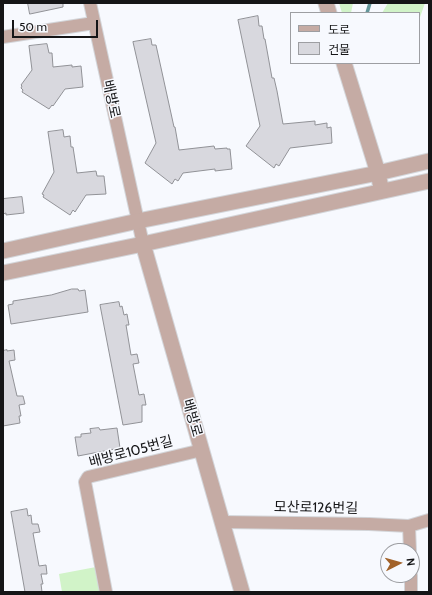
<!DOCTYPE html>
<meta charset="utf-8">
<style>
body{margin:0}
#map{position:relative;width:432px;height:595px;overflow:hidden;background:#f7f9fe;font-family:Cabin,"Noto Sans KR",sans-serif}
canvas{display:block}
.frame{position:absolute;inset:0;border:4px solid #151517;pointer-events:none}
.legend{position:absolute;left:290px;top:12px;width:130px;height:52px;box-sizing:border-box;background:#f7f9fe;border:1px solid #9d9ea2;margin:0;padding:5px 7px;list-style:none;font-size:12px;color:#151517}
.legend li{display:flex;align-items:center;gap:8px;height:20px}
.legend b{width:20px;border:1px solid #9d9ea2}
.north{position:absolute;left:380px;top:543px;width:40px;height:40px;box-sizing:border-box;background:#f7f9fe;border:1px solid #9d9ea2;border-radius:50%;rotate:84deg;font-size:11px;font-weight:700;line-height:16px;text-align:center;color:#151517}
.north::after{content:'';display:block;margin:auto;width:14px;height:18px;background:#a2622a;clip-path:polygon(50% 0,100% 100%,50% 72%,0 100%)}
.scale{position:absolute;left:12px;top:20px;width:86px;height:18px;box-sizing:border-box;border:2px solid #151517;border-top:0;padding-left:5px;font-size:12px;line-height:14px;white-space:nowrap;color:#151517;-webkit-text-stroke:3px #f7f9fe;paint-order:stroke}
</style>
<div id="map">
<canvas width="432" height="595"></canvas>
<div class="frame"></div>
<ul class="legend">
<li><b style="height:5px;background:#c5aba4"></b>도로</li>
<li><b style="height:11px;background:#d8d8de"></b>건물</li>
</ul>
<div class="north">N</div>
<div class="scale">50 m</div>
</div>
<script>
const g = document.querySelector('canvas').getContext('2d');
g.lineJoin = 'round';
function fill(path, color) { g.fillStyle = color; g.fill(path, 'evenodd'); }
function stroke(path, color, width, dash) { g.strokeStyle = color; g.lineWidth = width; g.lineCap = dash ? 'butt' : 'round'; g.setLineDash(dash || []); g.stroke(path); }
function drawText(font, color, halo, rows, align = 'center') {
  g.font = font + ' Cabin,"Noto Sans KR",sans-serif'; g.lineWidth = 3; g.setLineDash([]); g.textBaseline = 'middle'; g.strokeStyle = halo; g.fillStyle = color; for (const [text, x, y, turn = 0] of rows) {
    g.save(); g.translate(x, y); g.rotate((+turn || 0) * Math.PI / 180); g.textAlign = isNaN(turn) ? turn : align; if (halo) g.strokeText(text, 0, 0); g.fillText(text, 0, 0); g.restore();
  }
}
fill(new Path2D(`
 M339,3h14l-2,10h-9z
 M388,3h37l-6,17v-7h-37z
 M96,567l5,25h-39l-3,-18z`), '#d1f3c8');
stroke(new Path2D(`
 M367,13l3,-10`), '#64969a', 3.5);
const building = new Path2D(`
 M28,3h35v4l-33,7z
 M258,16l1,10h3l2,13h1l7,39h2l3,13 6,33 32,-3v4l12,-2v5l4,-1 1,16 -42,5 -11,18 -3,-2 -2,4 -28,-22 14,-20 -22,-106z
 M151,39l1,6h4l18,82h1l4,23 35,-4 1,3 12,-1v1h3l2,20 -17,2v-2l-32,4 -5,8 -3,-2 -3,5 -27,-21 11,-20 -23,-101z
 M47,44l2,9h3l1,14 19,-2v2l9,-1 2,21 -18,2 -12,17 -1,-1 -3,4 -27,-17 1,-2 -2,-2 1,-2 -1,-1 11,-15 -3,-24z
 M63,130l1,7 6,-1 1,11h2l4,26 19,-2 1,5h7l2,18 -20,1 -11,17 -2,-2 -3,5 -27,-18 1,-2 -2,-1 12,-22 -6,-40z
 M22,197l2,16 -18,2v-2l-3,1v-15z
 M72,289h6l1,2 6,-1 3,22 -77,12 -3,-19 5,-1v-3l38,-6z
 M119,302l1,5 2,-1 2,9 3,-1 2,11h-3l5,30 6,-1 2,9 -6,1 6,31 5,-1 2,11h-4v17l-19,3 -23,-120z
 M7,350v1l7,-1 1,10 -6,1 8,35h6l2,8 -6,1 2,11h-2l1,7 -17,3v-75z
 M99,428l1,2 17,-2 3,20 -42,8 -3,-19h6v-3l10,-1 -1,-4z
 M27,509l1,7 3,-1 1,9h6l2,8 -7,1 6,33 7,-1 1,9h-6l2,10h-2l1,8h-17l-14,-80z`);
fill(building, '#d8d8de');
stroke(building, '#919297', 1);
const minor = new Path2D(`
 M90,3l53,241
 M3,37l91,-14
 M222,522l147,2 40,2 20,-6
 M409,526l1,25
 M411,575v17
 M106,592l-21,-110 3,-5 114,-27`);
const tertiary = new Path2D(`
 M326,3l3,10
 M344,63l34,110 2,10
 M143,244l99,348
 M3,251l135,-30 240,-48 51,-12
 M3,273l140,-29 286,-63`);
stroke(minor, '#d3d5d9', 14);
stroke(tertiary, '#d3d5d9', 17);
stroke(minor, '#c5aba4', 12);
stroke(tertiary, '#c5aba4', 15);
drawText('14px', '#151517', '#f7f9fe', [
 ["배방로",111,99,78],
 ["배방로",192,418,74],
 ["배방로105번길",131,452,-15],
 ["모산로126번길",316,508,1]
]);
</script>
